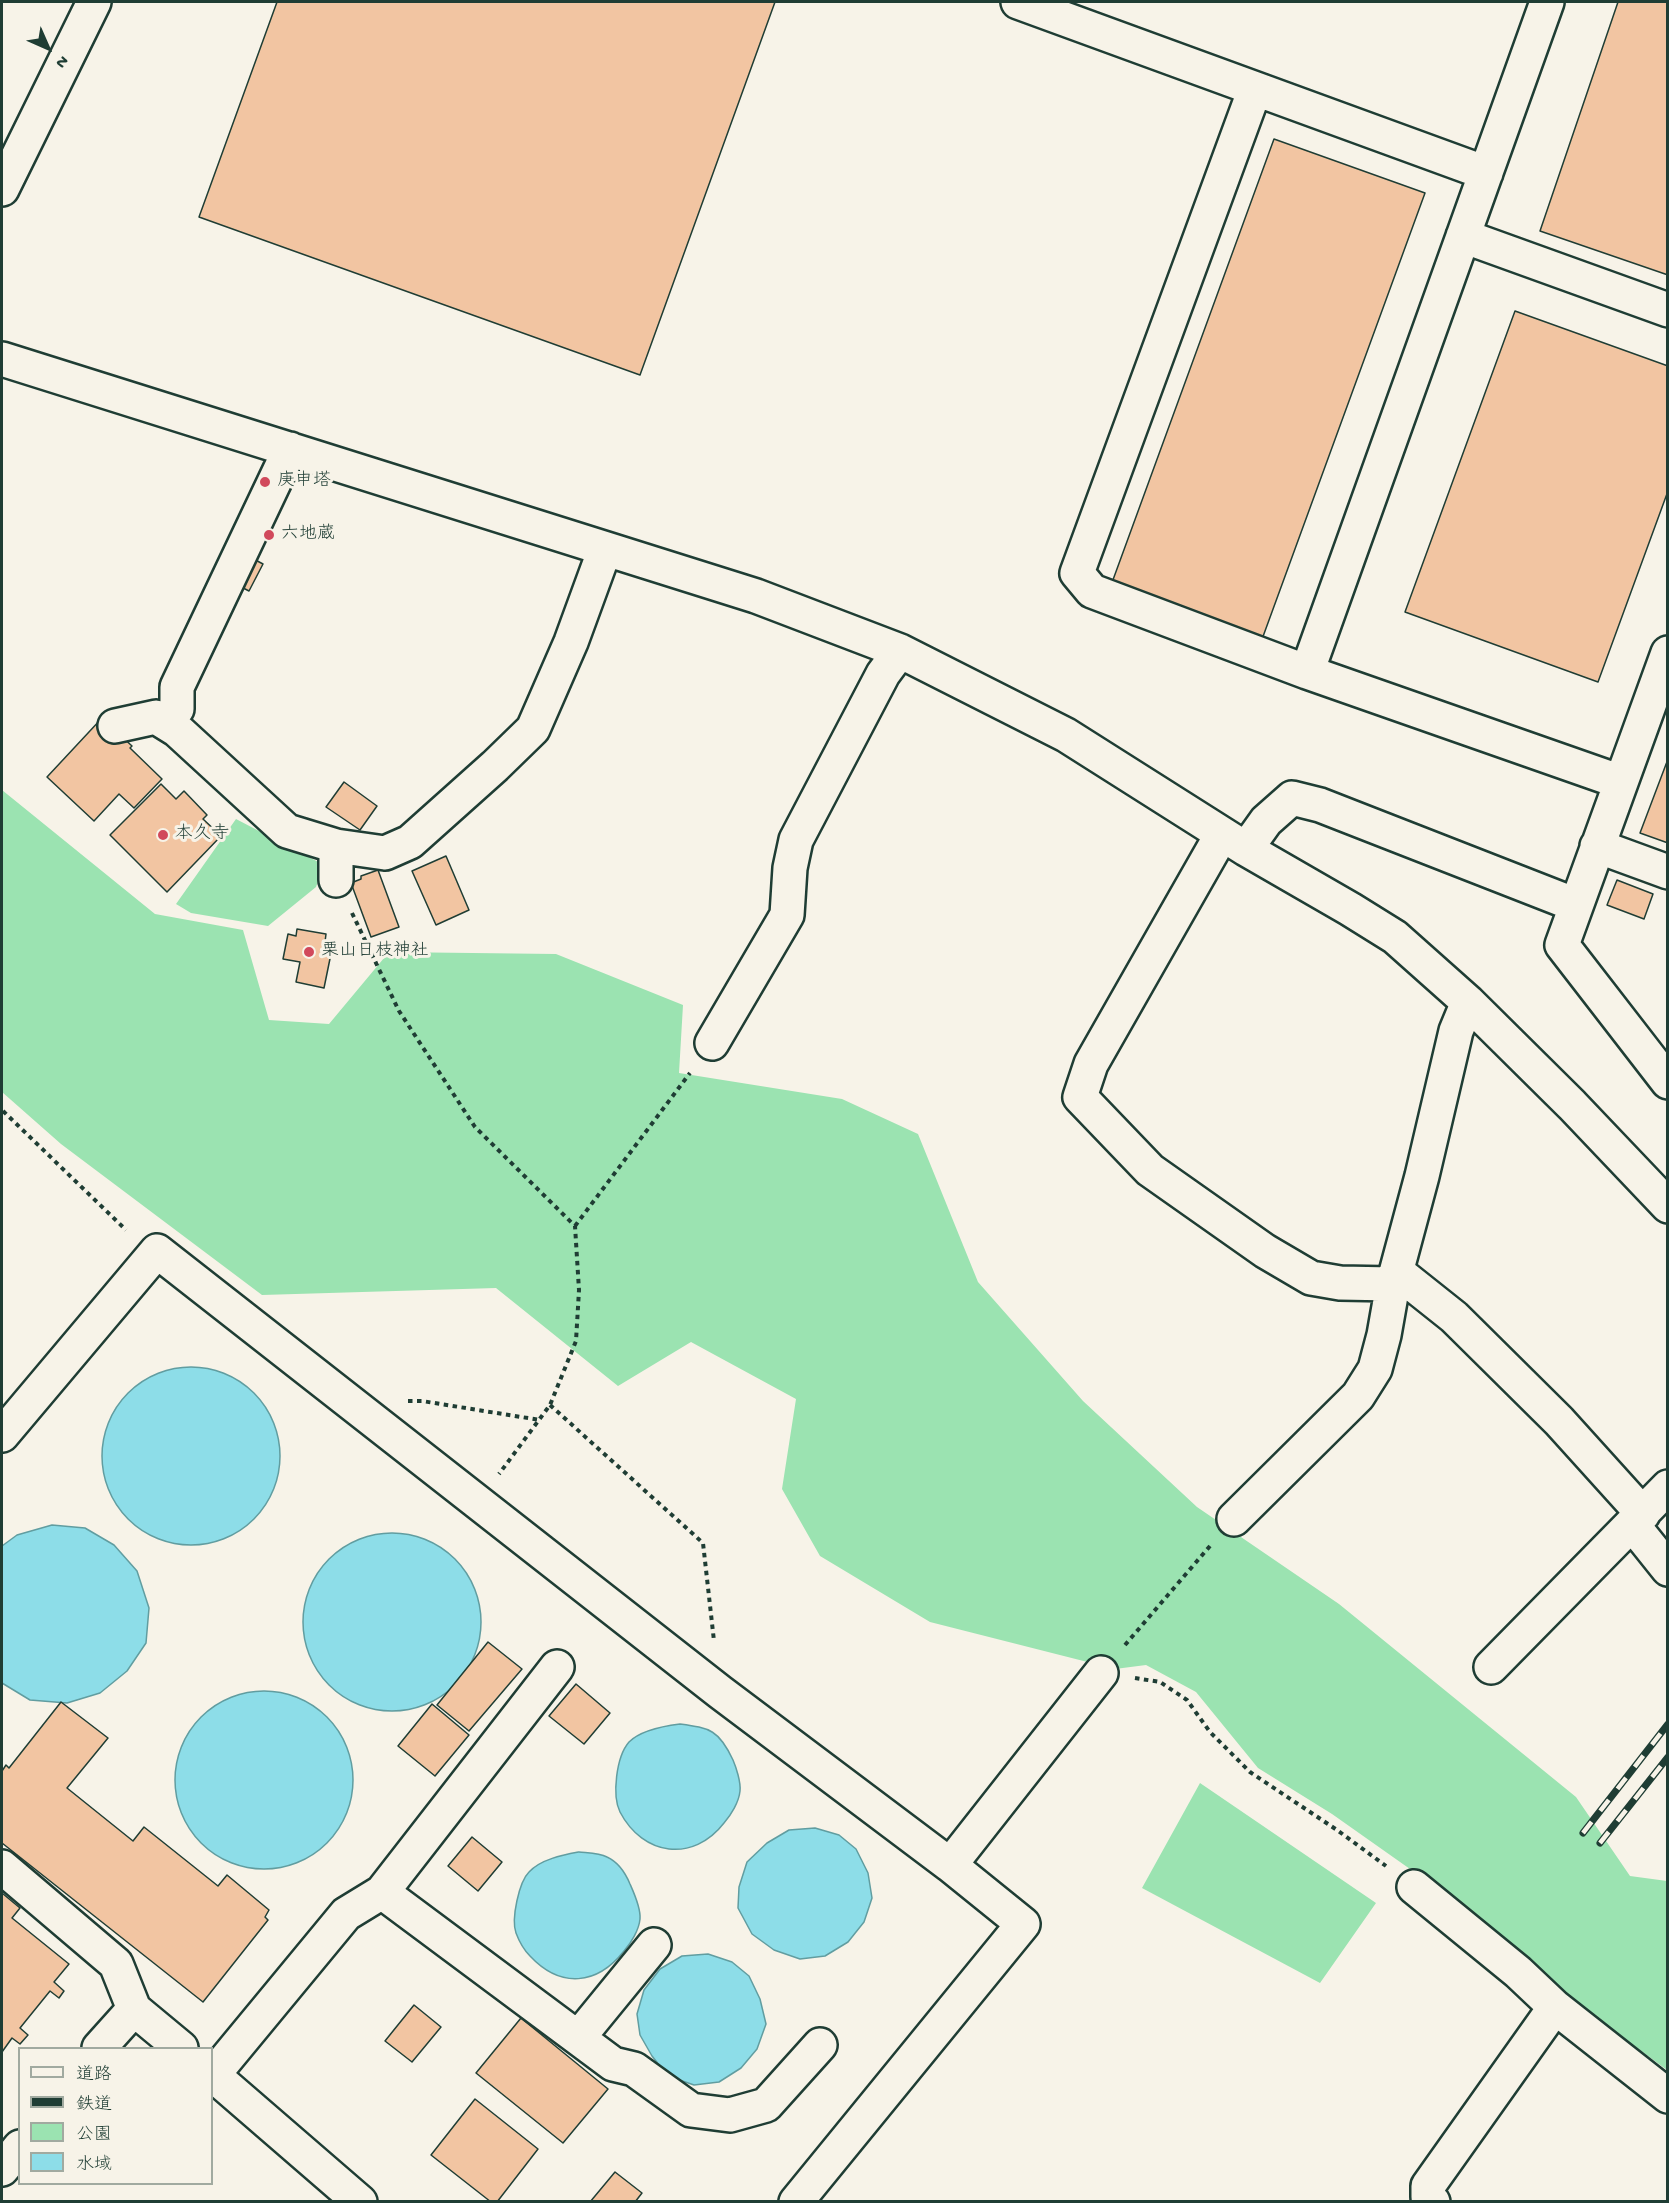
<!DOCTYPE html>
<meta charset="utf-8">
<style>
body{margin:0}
#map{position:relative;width:1669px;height:2203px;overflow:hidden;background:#f7f3e8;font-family:"Gochi Hand","Klee One",sans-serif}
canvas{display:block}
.frame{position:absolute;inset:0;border:3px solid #1f3d34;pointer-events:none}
.legend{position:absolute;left:18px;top:2047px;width:195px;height:138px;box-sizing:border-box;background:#f7f3e8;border:2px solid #a1aaa0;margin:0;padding:8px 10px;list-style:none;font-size:18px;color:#1f3d34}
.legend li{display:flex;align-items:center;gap:12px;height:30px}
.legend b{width:30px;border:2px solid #a1aaa0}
.north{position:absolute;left:18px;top:18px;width:60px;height:60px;-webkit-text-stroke:4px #f7f3e8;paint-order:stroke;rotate:135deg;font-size:16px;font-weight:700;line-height:24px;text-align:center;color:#1f3d34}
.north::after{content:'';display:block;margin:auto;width:21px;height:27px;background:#1f3d34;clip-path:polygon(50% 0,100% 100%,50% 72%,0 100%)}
</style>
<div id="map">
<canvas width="1669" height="2203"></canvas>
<div class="frame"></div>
<ul class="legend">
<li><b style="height:8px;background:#f7f3e8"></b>道路</li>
<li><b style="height:8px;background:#1f3d34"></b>鉄道</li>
<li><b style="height:16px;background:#9be3b1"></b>公園</li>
<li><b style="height:16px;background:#8ddde8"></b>水域</li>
</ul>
<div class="north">N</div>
</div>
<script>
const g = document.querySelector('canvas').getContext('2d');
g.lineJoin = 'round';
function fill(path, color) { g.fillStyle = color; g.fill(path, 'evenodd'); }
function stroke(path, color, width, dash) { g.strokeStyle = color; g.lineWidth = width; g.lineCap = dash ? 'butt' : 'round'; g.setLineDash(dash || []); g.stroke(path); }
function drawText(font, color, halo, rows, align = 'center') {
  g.font = font + ' "Gochi Hand","Klee One",sans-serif'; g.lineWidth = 6; g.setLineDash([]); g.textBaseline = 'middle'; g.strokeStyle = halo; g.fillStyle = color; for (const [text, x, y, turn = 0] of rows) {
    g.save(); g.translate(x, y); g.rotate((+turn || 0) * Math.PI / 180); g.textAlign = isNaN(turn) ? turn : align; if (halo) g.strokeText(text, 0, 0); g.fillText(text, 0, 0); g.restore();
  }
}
fill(new Path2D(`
 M2,790l153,124 88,16 26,90 60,4 60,-72 167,2 127,51 -4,68 163,26 76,35 60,148 105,119 114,106 142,97 237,193 54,79 37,5v189l-107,-79 -82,-74 -146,-103 -74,-46 -62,-76 -50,-27 -31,4 -185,-47 -110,-66 -38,-67 14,-90 -105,-57 -73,44 -122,-98 -234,7 -201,-151 -59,-52z
 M236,819l88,46 -8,22 -48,39 -77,-13 -15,-9z
 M1200,1783l176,120 -56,80 -178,-95z`), '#9be3b1');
const water = new Path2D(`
 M102 1456a89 89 0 1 1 178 0a89 89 0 1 1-178 0Z
 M52,1525l33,3 29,17 23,26 12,37 -3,35 -19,28 -27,22 -33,10 -37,-3 -28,-17v-137l15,-11z
 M303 1622a89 89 0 1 1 178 0a89 89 0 1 1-178 0Z
 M175 1780a89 89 0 1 1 178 0a89 89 0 1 1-178 0Z
 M680,1724c30,4 39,6 53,36 3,7 8,22 7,31 -1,11 -9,24 -16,32 -31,40 -81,33 -104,-11 -8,-16 -4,-55 9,-70 12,-12 35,-16 51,-18z
 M815,1828l24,7 17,14 12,24 4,25 -8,24 -16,20 -23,14 -25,3 -26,-9 -22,-16 -14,-26 1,-21 8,-25 20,-19 22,-13z
 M579,1852c8,1 20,1 28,5 11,5 18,15 23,27 4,9 11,24 10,35 -1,11 -9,24 -16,32 -27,34 -63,38 -94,5 -6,-6 -11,-15 -14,-23 -5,-14 3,-51 13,-61 12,-13 34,-17 50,-20z
 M708,1954l24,8 17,14 11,23 6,25 -9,25 -16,19 -22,14 -25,3 -26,-9 -16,-20 -12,-21 -3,-21 7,-24 16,-21 22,-13z`);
fill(water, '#8ddde8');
stroke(water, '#619da0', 1.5);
const building = new Path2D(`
 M277,2h498l-135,373 -441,-158z
 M1618,2h50v273l-128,-44z
 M1274,139l151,54 -164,449 -151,-54z
 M1515,311l153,55v125l-70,191 -193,-70z
 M231,547l32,17 -14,27 -33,-17z
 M102,718l30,28 -2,2 32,31 -28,29 -15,-14 -25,27 -47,-44z
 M1668,759v84l-28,-10z
 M344,782l33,24 -17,24 -34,-23z
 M161,784l15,15 8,-8 23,24 -4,4 18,17 -54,56 -57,-57z
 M446,856l23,54 -33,15 -24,-54z
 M378,870l21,57 -28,10 -20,-54 10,-4v-3z
 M1617,880l36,14 -9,25 -37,-14z
 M297,929l29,5 -1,8 8,2 -9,44 -28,-6 4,-20 -17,-3 5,-25 8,2z
 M488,1642l34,27 -53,62 -32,-26z
 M576,1684l34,29 -26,31 -35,-28z
 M61,1702l47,36 -41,50 66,53 11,-14 74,59 9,-11 42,35 -4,7 3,3 -65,82 -201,-159v-72l4,-6 3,3z
 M432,1704l37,31 -34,41 -37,-30z
 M472,1837l30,25 -24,29 -30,-25z
 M2,1893l18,15 -8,10 57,46 -15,18 10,9 -5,7 -9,-7 -30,37 8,7 -8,9 -8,-6 -10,14z
 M414,2005l27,22 -29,35 -27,-21z
 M521,2018l87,71 -45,54 -87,-70z
 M475,2099l63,50 -41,53h-6l-60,-47z
 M615,2172l27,21 -7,9h-45z`);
fill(building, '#f2c5a2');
stroke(building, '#1f3d34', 1.5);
const minor = new Path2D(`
 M1018,2l468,171
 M1547,2l-240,670 314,110
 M1255,89l-178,484 15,18 215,81
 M2,189l92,-187
 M1463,236l205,74
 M2,359l754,237 144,55 166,84 180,114 104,60 45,28 73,65 104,103 96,101
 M1668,653l-106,292 106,137
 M177,709v-22l113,-238
 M115,726l41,-9 21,13 110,101 49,15 49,7 25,-11 85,-76 38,-37 38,-87 34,-93
 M1222,834l-131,230 -11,33 70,73 115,81 46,27 29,5 53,1 12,-6 49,39 105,104 84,93
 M1597,846l71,26
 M1246,849l20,-28 26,-23 28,7 256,100
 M336,880v-34
 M712,1043l75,-128 3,-47 6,-28 87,-166 17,-23
 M2,1435l155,-184 563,441 230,173 73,59 -227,278
 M1234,1519l124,-123 17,-27 9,-34 9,-51 29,-108 34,-145 12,-29
 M1632,1524l36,45
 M1491,1667l177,-180
 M950,1865l151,-192
 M2,1867l114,97 18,45 47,39
 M1414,1887l104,85 37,35 113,89
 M382,1892l231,172 21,5 57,41 39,5 36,-10 54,-60
 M578,2038l76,-93
 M99,2048l35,-39
 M212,2074l148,128
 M213,2075l133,-161 36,-22 175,-225
 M2,2169l18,-22
 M1433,2202l-5,-5v-11l127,-179`);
stroke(minor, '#1f3d34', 38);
stroke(new Path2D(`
 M352,913l47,98 76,116 100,99 4,64 -3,51 -26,64 -51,69
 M3,1111l123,119
 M575,1226l115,-153
 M408,1401h14l118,19
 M550,1405l153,138 11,98
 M1125,1645l85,-99
 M1135,1678l25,4 27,18 23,32 40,40 87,58 49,36`), '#1f3d34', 4, [4.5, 4.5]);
stroke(minor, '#f7f3e8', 33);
const rail = new Path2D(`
 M1583,1833l85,-109
 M1600,1843l68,-86`);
stroke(rail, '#1f3d34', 7);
stroke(rail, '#f7f3e8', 4.5, [14]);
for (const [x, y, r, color] of [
 [265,482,6,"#d1495b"],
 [269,535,6,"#d1495b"],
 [163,835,6,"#d1495b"],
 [309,952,6,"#d1495b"]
]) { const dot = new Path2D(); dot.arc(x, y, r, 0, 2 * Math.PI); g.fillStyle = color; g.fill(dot); stroke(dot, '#f7f3e8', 2); }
drawText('18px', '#1f3d34', '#f7f3e8', [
 ["庚申塔",277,482],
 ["六地蔵",281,535],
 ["本久寺",175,835],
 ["栗山日枝神社",321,952]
], 'left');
</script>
